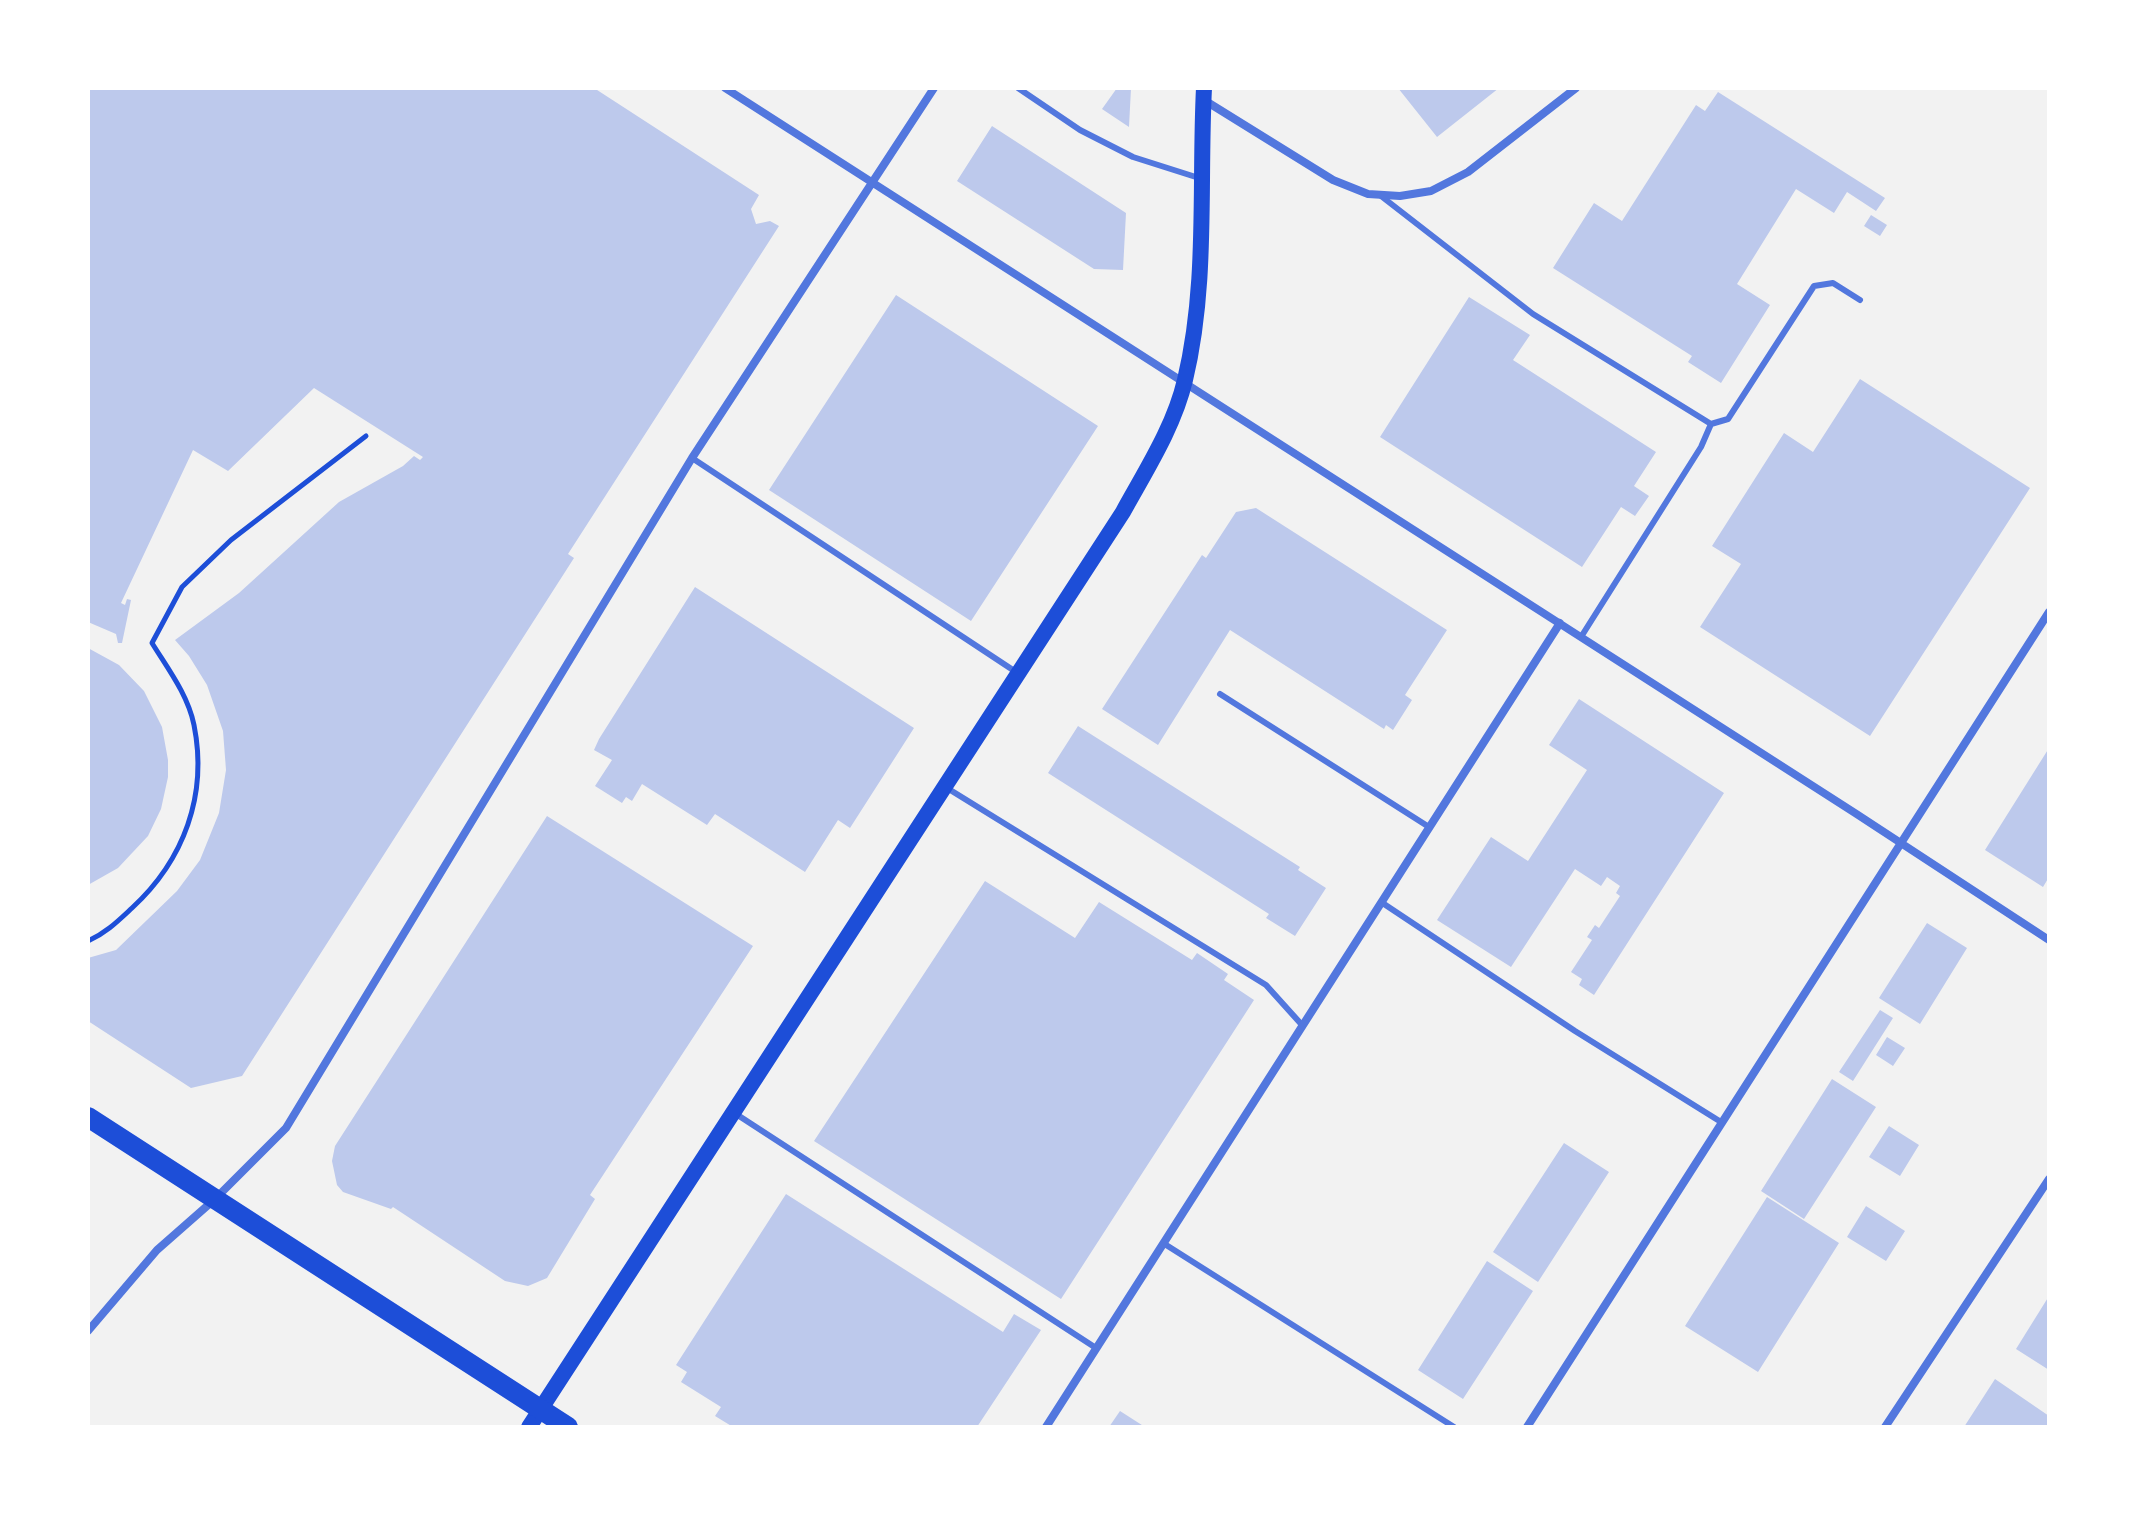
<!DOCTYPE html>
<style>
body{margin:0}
#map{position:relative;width:2137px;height:1515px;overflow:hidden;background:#f2f2f2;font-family:"DM Sans",sans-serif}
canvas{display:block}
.frame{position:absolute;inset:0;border:90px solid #fff;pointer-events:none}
</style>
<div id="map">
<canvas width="2137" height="1515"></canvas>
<div class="frame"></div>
</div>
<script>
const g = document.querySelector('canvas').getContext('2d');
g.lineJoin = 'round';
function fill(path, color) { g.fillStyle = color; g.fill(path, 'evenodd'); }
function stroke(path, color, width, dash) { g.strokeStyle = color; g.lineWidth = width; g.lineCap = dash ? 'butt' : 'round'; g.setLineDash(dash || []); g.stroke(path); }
fill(new Path2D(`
 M88,88h506l165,107 -8,14 5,15 14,-3 9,5 -211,328 6,4 -332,518 -51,12 -103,-67v-63l28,-8 61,-59 23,-31 19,-47 7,-43 -3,-39 -16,-46 -18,-29 -14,-16 64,-47 100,-91 64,-36 11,-10 6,4 3,-3 -109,-69 -86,83 -35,-21 -72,153 4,2 2,-6 4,1 -9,43h-4l-2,-9 -28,-12z
 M1117,88h14l-2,39 -27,-18z
 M1398,88h101l-62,49z
 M1718,92l167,106 -9,13 -29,-19 -13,21 -38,-24 -59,95 33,21 -49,78 -33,-21 4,-6 -139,-88 41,-65 28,18 74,-116 9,6z
 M992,126l134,87 -3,57 -29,-1 -137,-88z
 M1871,215l16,10 -7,11 -16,-10z
 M896,295l202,131 -127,195 -202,-131z
 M1469,297l61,38 -17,25 143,92 -22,34 15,10 -14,20 -14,-9 -39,60 -202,-130z
 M1860,379l170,109 -160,248 -170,-109 41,-63 -29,-18 72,-113 29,19z
 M1256,508l191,122 -42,65 7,5 -19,30 -7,-5 -2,4 -154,-99 -72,115 -56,-36 100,-154 4,3 30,-46z
 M695,587l219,141 -64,100 -12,-8 -33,52 -90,-58 -8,11 -65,-41 -10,17 -6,-4 -4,6 -27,-17 17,-26 -18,-10 5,-11z
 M88,648l31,17 25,26 18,36 6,33v17l-7,32 -13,27 -30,32 -30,17z
 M1579,699l145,94 -130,202 -15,-10 3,-6 -11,-7 21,-32 -5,-3 8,-12 4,3 21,-32 -4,-3 4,-7 -13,-9 -6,9 -26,-17 -64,98 -74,-47 54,-83 37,24 59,-91 -38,-25z
 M1078,726l222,141 -2,3 28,18 -31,48 -29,-18 3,-4 -221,-141z
 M2049,748v129l-6,10 -58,-37z
 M547,816l206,130 -163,249 5,4 -48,79 -19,8 -23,-5 -112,-74 -2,2 -48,-17 -6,-7 -5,-24 3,-15z
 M985,881l90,57 24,-36 93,58 5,-7 31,21 -4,6 30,20 -193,299 -247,-158z
 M1927,923l40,25 -47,76 -41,-26z
 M1880,1010l13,8 -40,63 -14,-9z
 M1887,1037l18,11 -12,18 -17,-11z
 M1832,1079l44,28 -72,112 -43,-28z
 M1889,1126l30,19 -19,31 -31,-19z
 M1564,1143l45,29 -71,110 -45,-30z
 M786,1194l217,138 11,-18 27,16 -64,97h-244l-18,-11 6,-9 -40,-25 6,-10 -11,-7z
 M1767,1197l72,46 -81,129 -73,-46z
 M1866,1206l39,25 -19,30 -39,-24z
 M1487,1261l46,30 -70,108 -45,-29z
 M2049,1296v74l-33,-21z
 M1995,1379l54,37v11h-85z
 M1120,1411l25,16h-36z`), '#bdc9ec');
stroke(new Path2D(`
 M88,941c18,-8 30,-20 44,-33 52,-48 76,-113 62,-183 -6,-30 -26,-56 -42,-82l30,-56 49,-47 135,-104`), '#1d4ed8', 5);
stroke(new Path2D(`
 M1018,88l62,42 53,27 66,21
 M1381,196l152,118 178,110 -10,23 -120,190
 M1711,424l17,-5 86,-133 19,-3 27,17
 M692,458l324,214
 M1220,694l209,133
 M947,788l319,197 36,40
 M1381,902l194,129 146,91
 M736,1114l360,234
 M1163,1243l291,184`), '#5277de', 6);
stroke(new Path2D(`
 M725,88l1130,725 194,127
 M1204,100l129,80 35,14 32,2 31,-5 37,-19 108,-84
 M88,1331l69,-81 58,-51 71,-71 406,-670 242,-370
 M1046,1427l514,-804
 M1527,1427l522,-815
 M1885,1427l164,-248`), '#5277de', 8);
stroke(new Path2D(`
 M529,1427l594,-915c23,-42 51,-85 62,-132 23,-96 14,-195 19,-292`), '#1d4ed8', 16);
stroke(new Path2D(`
 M88,1117l480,310`), '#1d4ed8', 20);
</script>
